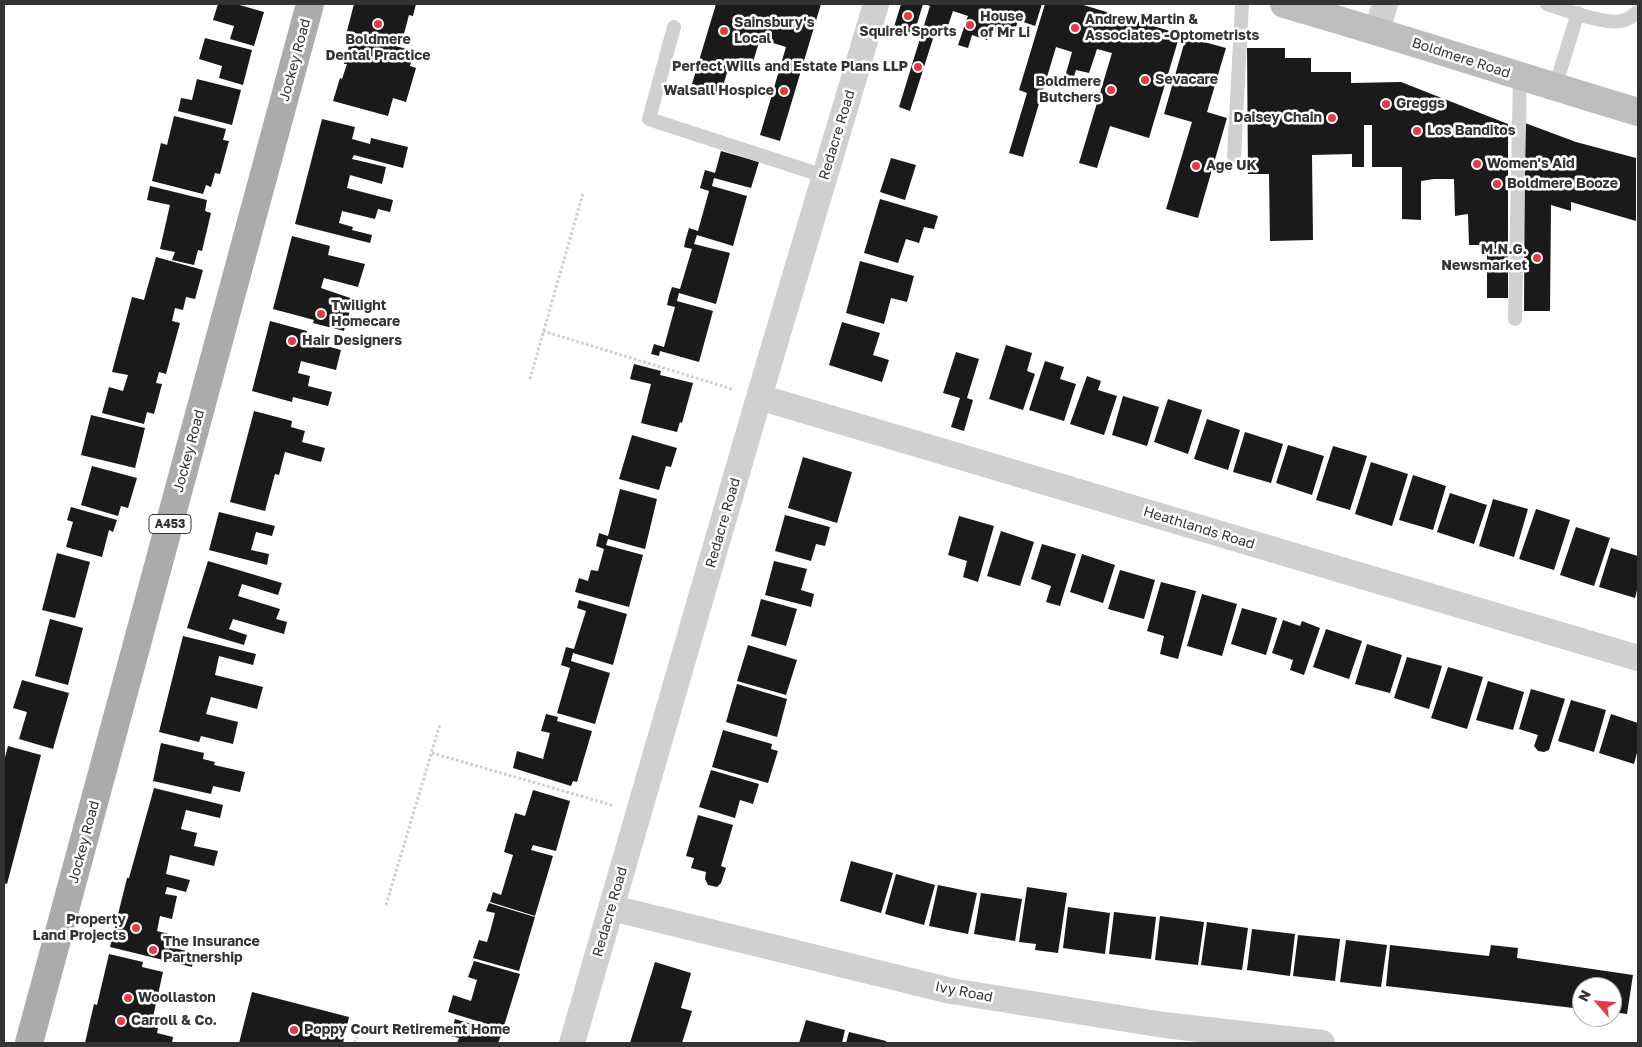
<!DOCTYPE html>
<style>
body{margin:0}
#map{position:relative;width:1642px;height:1047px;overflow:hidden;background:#fff;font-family:"Golos Text",sans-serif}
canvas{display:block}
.frame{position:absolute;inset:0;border:5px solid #333;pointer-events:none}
.north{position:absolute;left:1572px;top:977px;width:50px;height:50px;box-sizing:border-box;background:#fff;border:1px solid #adadad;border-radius:50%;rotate:297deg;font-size:14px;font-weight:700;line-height:20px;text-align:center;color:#333}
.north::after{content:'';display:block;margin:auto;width:18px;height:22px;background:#e63946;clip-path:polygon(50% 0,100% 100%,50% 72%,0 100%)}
</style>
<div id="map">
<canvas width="1642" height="1047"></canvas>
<div class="frame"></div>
<div class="north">N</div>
</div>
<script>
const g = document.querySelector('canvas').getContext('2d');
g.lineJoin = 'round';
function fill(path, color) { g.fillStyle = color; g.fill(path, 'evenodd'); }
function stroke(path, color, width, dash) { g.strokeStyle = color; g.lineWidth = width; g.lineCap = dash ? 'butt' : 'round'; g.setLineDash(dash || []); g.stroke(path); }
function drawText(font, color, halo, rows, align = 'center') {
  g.font = font + ' "Golos Text",sans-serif'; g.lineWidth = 5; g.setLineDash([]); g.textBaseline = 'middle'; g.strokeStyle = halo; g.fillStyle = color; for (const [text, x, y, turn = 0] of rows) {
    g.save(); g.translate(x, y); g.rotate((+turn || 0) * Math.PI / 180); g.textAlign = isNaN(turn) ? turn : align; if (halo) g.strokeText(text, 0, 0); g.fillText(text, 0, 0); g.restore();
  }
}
fill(new Path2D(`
 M218,4h18l28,8 -10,34 -24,-7 4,-13 -21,-6z
 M354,4h62l-3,12 -4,-1 -8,30 -54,-14z
 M716,4h105l-41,137 -20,-6 26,-88 -26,-8 -8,26 -21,-6 -10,34 -29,-9z
 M901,4h22l-9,30 -20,-7z
 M924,4h118l-7,22 -17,-6 -5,18 -23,-7 -3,9 -15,-5 -4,13 -10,-3 10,-29 -15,-5 -6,18 -10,-3 -27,85 -11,-4 31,-101z
 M1045,4h35l100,30 -31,104 -39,-12 -13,42 -18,-5 33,-110 -15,-4 -8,24 -13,-3 -5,16 -8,-2 9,-32 -16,-5 -33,110 -14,-4 18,-60 -8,-3z
 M352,34l62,17 -4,15 6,2 -10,34 -13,-4 -5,18 -55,-15 7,-23 2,1 5,-15h-3z
 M1186,37l40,11 -19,64 20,6 -29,100 -32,-9 26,-87 -28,-8z
 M205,38l47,12 -9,35 -24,-7 3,-12 -23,-7z
 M1247,48h38v10h26v14h40v11l50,-1 107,42v174h-21v-53h-18l-1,-31 -13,2 -1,-37h-20l-13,2v39l-19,-1v-52h-30v-42h-8v42h-12v-13l-40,1 1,85 -43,1 -1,-67h-21z
 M197,79l44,11 -9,35 -54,-14 3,-13 11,2z
 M174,116l52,13 -3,11 6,1 -9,33 -5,-1 -4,14 -5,-2 -3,9 -51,-13 9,-38 6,2z
 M322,119l33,8 -3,12 18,5 1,-6 37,9 -5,21 -49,-13 -2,4 34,8 -4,17 -32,-9 -3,13 46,12 -3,12 -12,-3 -3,10 -33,-8 -3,12 14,4 -1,3 20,5 -2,8 -75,-19z
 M1525,123l51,19 60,16v63l-65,-19v9l-20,-6 -1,106h-26z
 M721,151l38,11 -8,26 -37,-10 -2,8 35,10 -14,50 -36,-11 -3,9 36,9 -14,51 -37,-11 -2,8 36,10 -14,51 -39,-11 -1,5 -8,-2 3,-10 10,3 11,-40 -8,-2 2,-9 3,-9 8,2 12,-40 -8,-2 2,-9 3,-10 9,3 11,-40 -9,-3 5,-18 10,3z
 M891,158l25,7 -11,35 -25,-8z
 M150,186l57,14 -2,11 6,2 -9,38 -4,-1 -4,15 -22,-5 3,-8 -15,-3 10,-44 -23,-5z
 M880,199l58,17 -4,13 -10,-2 -5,16 -13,-4 -8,24 -34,-10z
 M292,236l38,10 -2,9 37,9 -7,23 -34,-9 -3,10 35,12 -2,8 -3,-1 -7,24 -31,-8 1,-3 -41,-11z
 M156,257l47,13 -8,29 -9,-2 -3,13 -8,-2 -3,13 8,2 -14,51 -7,-2 -3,11 6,1 -8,30 -7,-2 -3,12 -42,-11 7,-26 14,4 5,-16 -16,-3 20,-75 12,3z
 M860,261l54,15 -7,26 -16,-4 -7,26 -38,-11z
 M270,321l37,10 -2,7 15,3 -1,3 22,6 -5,20 -35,-9 -3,12 12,3 -2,10 24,6 -4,14 -35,-9 -1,5 -40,-11z
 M842,322l38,11 -7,22 16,5 -7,22 -53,-17z
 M1006,345l26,8 -5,18 8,3 -12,36 -34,-11z
 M956,352l23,7 -12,39 6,2 -9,31 -13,-4 9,-29 -17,-5z
 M1045,361l19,6 -4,12 16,5 -12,37 -35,-11z
 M634,364l27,7 -1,4 33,8 -11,40 -2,-1 -3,10 -36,-9 10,-39 -21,-5z
 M1087,376l14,5 -3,9 19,6 -13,39 -34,-11z
 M1123,396l36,11 -12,39 -35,-11z
 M1168,399l34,11 -14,44 -34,-12z
 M254,411l38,10 -1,6 14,4 -3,11 23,6 -4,14 -36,-10 -6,23 -4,-1 -10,37 -35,-9z
 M91,415l54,13 -10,40 -54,-13z
 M1207,419l33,11 -12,40 -34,-11z
 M1245,432l38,12 -12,39 -38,-11z
 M632,435l45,13 -6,19 -5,-1 -7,24 -40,-11z
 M1288,445l36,11 -12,39 -36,-12z
 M1333,446l34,10 -17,54 -34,-10z
 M803,457l49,15 -15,51 -49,-15z
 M1371,462l37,12 -16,52 -37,-12z
 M92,466l45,12 -9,30 -7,-2 -3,10 -37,-11z
 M1413,475l33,11 -13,44 -34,-10z
 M620,489l37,10 -12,50 -37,-10 -2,6 37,10 -14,52 -54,-15 4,-14 9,3 3,-11 7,1 6,-22 -8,-3 3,-13 9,3z
 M1450,493l37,12 -13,39 -37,-12z
 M1493,499l35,10 -14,48 -35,-11z
 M71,507l46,13 -4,12 -4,-2 -7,27 -36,-10 7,-25 -6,-2z
 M1536,509l34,11 -16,50 -35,-11z
 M219,512l56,14 -3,10 -16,-4 -5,18 18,4 -2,11 -58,-15z
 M785,515l45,12 -5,19 -9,-2 -5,17 -36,-10z
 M959,516l35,10 -16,56 -15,-5 4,-16 -19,-6z
 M1576,527l34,11 -16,48 -34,-11z
 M1001,531l33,11 -14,44 -33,-10z
 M1042,544l34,10 -16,52 -14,-4 5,-16 -20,-7z
 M1611,548l27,8v30l-3,12 -36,-11z
 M57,553l33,9 -15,56 -33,-8z
 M1082,554l33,11 -12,38 -33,-11z
 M208,561l74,22 -4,12 -36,-11 -4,12 42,13 -4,10 11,3 -3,12 -51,-15 -4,10 18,6 -3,10 -57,-17z
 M774,561l33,8 -6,21 13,4 -3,13 -46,-12z
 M1120,570l35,10 -11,39 -36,-10z
 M1161,582l35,9 -18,68 -18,-5 4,-18 -17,-5z
 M1202,594l35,10 -15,52 -35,-10z
 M761,599l36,10 -11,37 -35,-10z
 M579,600l48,14 -14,51 -40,-12 -2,8 39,12 -15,51 -38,-11 13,-45 -9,-3 5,-18 8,2 12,-38 -9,-3z
 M1242,608l35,10 -11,37 -35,-11z
 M50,619l33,9 -15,57 -33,-9z
 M1283,620l17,6 2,-5 18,7 -16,47 -14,-5 3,-10 -21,-7z
 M1326,629l36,12 -13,38 -36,-12z
 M183,636l73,18 -3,11 -34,-9 -4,19 48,12 -6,22 -46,-12 -5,17 32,8 -5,22 -32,-8 -2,6 -40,-10z
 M1367,644l35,11 -12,38 -35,-9z
 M748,645l49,15 -11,35 -49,-14z
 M1407,657l35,9 -13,43 -35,-11z
 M1448,667l35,10 -16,52 -36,-11z
 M22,680l47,13 -16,56 -34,-10 8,-27 -14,-4z
 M1488,681l36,11 -11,38 -37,-10z
 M737,684l50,15 -10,38 -51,-15z
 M1531,689l34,10 -16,51 -5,2 -6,-1 -4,-5 4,-11 -19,-6z
 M1571,700l35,10 -12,42 -36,-11z
 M546,714l12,3 -1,4 35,10 -15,51 -4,-1 -2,5 -58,-18 4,-17 26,8 7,-26 -9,-2z
 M1611,714l27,9v26l-4,15 -35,-11z
 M723,730l49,14 -1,5 7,2 -10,32 -56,-16z
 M161,743l43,10 -1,6 12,3 -1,3 31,7 -5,20 -27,-6 -2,8 -58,-13z
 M8,746l33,9 -34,129 -3,-1v-122z
 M711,770l48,14 -6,20 -13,-4 -5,18 -36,-11z
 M154,788l69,17 -3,13 -34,-8 -5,19 16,4 -3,13 24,5 -4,15 -44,-11 -4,19 24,6 -4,12 -19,-5 -2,7 12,2 -5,23 -12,-3 -3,15 12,3 -3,12 29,7 -3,14 -82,-20 17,-69h2z
 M533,790l37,11 -14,50 -23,-6 -2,5 22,6 -18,60 -45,-14 3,-10 8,3 7,-23 5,-17 -9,-3 11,-39 10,3z
 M698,815l35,10 -12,41 5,2 -5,15 -4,4 -9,-2 -3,-6 1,-7 -15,-4 3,-10 -8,-2z
 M851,861l42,12 -12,40 -41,-12z
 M896,874l39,11 -11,40 -39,-11z
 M938,885l39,8 -9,41 -39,-8z
 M1027,887l40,6 -9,60 -23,-3 1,-6 -17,-2z
 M981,893l41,6 -7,42 -41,-7z
 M489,903l46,14 -16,54 -46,-13 6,-18 8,2 3,-10 5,-19 -9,-2z
 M1068,907l42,6 -5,41 -42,-6z
 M1114,912l42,5 -5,42 -42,-5z
 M1160,916l44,6 -6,43 -43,-5z
 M1207,922l41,6 -6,42 -41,-5z
 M1252,929l43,5 -5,42 -43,-6z
 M1298,935l42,4 -5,42 -42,-5z
 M1346,940l41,5 -6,42 -41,-5z
 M1390,945l99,11 2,-11 27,3 -1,10 116,17 -6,39 -15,-2v-25h-30v22l-196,-23z
 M109,954l34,8 -1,5 21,5 -12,54 7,2 -1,5 16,4 -1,6h-87l9,-39 3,1z
 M474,961l46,13 -17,55 -55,-17 5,-17 18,6 6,-21 -9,-3z
 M655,962l36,11 -10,35 11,3 -10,32h-52z
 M252,992l97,25 -6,26h-104z
 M455,1019l47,14 -4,10h-41l2,-5 -9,-2z
 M806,1020l39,10 -3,13h-43z
 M849,1032l37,9v2h-40z`), '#1a1a1a');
stroke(new Path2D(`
 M543,331l189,58
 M530,379l53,-186
 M432,753l180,52
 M386,905l54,-181
 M355,1043l2,-6`), '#cdcdcd', 3, [2.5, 2.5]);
stroke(new Path2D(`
 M1547,4c16,5 58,21 74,17 6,-1 12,-5 17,-9
 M674,27l-25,92 175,57
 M1555,87l23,-74
 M1234,156l8,-152
 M1515,319l5,-242`), '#d0d0d0', 14);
stroke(new Path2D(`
 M1377,31l8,-27
 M759,397l879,261
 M612,908l339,83 213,34 158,18
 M572,1043l187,-646 117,-393`), '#d0d0d0', 26);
stroke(new Path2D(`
 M1284,4c119,34 236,73 354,108`), '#bdbdbd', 28);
stroke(new Path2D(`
 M29,1043l281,-1039`), '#ababab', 28);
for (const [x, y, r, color] of [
 [908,16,5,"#e63946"],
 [378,24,5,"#e63946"],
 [970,25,5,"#e63946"],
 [1075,28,5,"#e63946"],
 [724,31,5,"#e63946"],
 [918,67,5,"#e63946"],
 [1145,80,5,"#e63946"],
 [1111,90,5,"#e63946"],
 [784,91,5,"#e63946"],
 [1386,104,5,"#e63946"],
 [1332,118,5,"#e63946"],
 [1417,131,5,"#e63946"],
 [1477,164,5,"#e63946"],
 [1196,166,5,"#e63946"],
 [1497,184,5,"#e63946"],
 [1537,258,5,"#e63946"],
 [321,314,5,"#e63946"],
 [292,341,5,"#e63946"],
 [136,928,5,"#e63946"],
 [153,950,5,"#e63946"],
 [128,998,5,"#e63946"],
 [121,1021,5,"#e63946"],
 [294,1030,5,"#e63946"]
]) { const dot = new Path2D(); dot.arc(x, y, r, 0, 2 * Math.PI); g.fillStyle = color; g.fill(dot); stroke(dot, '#fff', 2); }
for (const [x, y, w] of [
 [170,524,42]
]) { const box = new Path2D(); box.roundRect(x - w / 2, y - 9.5, w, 19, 4); g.fillStyle = '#fff'; g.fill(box); stroke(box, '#333', 1); }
drawText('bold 12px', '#333', null, [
 ["A453",170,524]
]);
drawText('bold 14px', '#333', '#fff', [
 ["House",980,17],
 ["of Mr Li",980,33],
 ["Andrew Martin &",1085,20],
 ["Associates -Optometrists",1085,36],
 ["Sainsbury's",734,23],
 ["Local",734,39],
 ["Squirel Sports",908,32,"center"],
 ["Boldmere",378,40,"center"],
 ["Dental Practice",378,56,"center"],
 ["Perfect Wills and Estate Plans LLP",908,67,"right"],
 ["Sevacare",1155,80],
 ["Boldmere",1101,82,"right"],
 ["Butchers",1101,98,"right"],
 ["Walsall Hospice",774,91,"right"],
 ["Greggs",1396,104],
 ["Daisey Chain",1322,118,"right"],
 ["Los Banditos",1427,131],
 ["Women's Aid",1487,164],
 ["Age UK",1206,166],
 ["Boldmere Booze",1507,184],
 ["M.N.G.",1527,250,"right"],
 ["Newsmarket",1527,266,"right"],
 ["Twilight",331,306],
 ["Homecare",331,322],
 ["Hair Designers",302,341],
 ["Property",126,920,"right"],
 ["Land Projects",126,936,"right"],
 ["The Insurance",163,942],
 ["Partnership",163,958],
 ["Woollaston",138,998],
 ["Carroll & Co.",131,1021],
 ["Poppy Court Retirement Home",304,1030]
], 'left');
drawText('14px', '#333', '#fff', [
 ["Boldmere Road",1461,58,18],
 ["Jockey Road",295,60,-75],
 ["Redacre Road",837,135,-73],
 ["Jockey Road",189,451,-75],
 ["Redacre Road",723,523,-74],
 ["Heathlands Road",1199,528,17],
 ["Jockey Road",84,842,-75],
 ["Redacre Road",610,912,-74],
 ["Ivy Road",964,992,11]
]);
</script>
